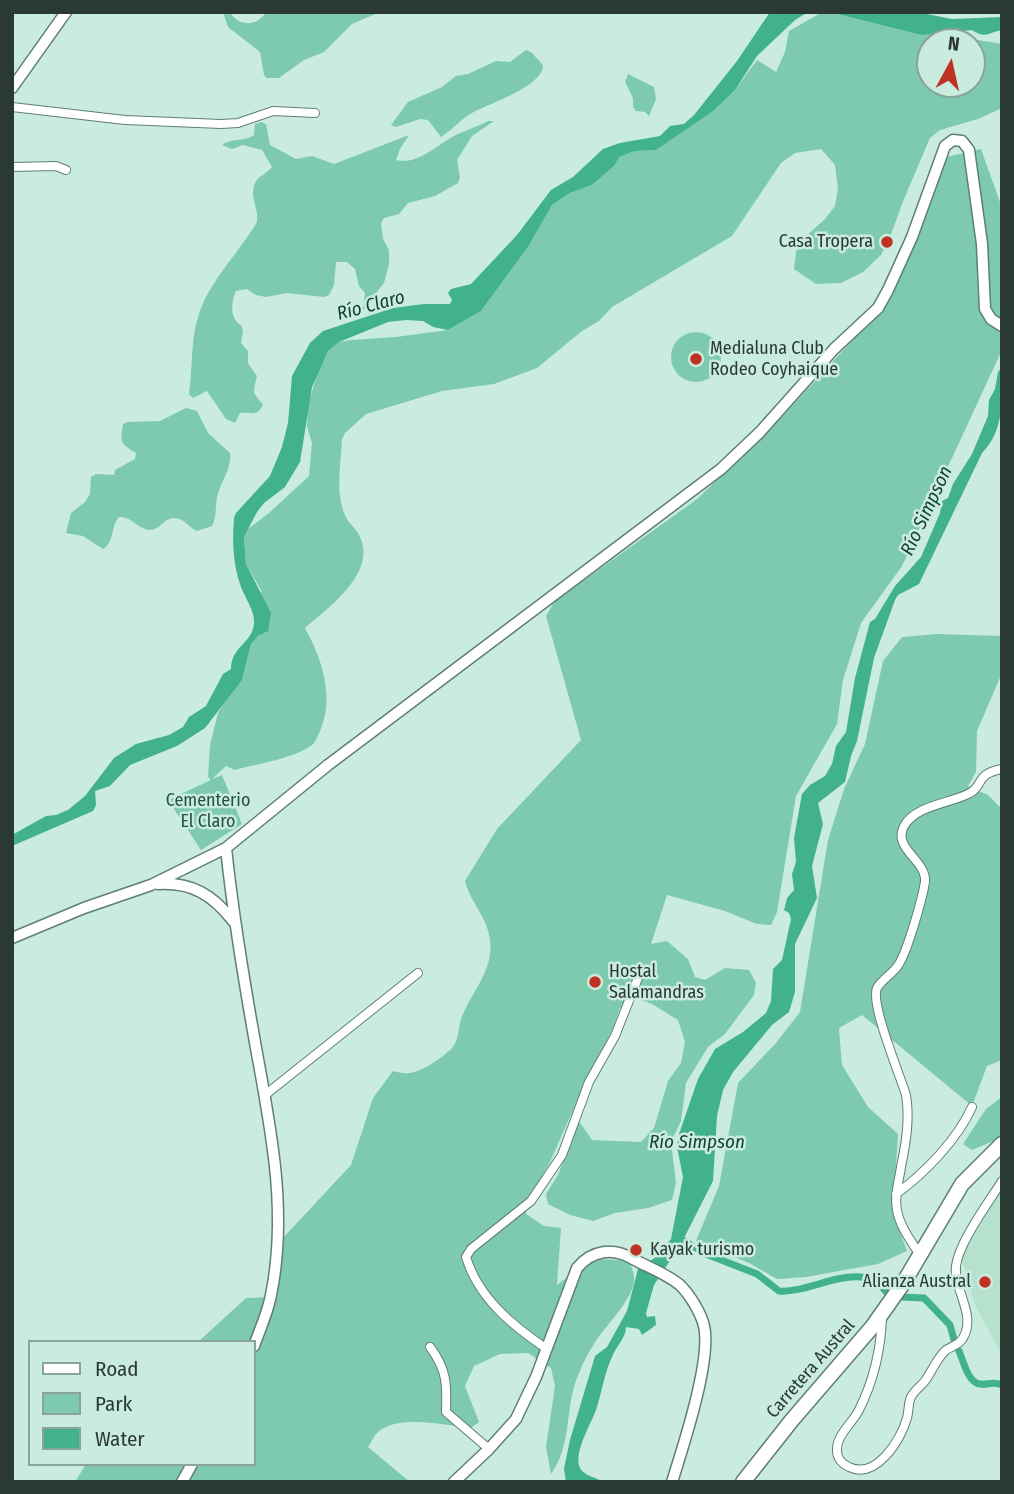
<!DOCTYPE html>
<meta charset="utf-8">
<style>
body{margin:0}
#map{position:relative;width:1014px;height:1494px;overflow:hidden;background:#caecde;font-family:"Fira Sans Condensed",sans-serif}
canvas{display:block}
.frame{position:absolute;inset:0;border:14px solid #2b3933;pointer-events:none}
.legend{position:absolute;left:28px;top:1340px;width:228px;height:126px;box-sizing:border-box;background:#caecde;border:2px solid #8aa49a;margin:0;padding:9px 12px;list-style:none;font-size:21px;color:#2b3933}
.legend li{display:flex;align-items:center;gap:14px;height:35px}
.legend b{width:35px;border:2px solid #8aa49a}
.north{position:absolute;left:916px;top:28px;width:70px;height:70px;box-sizing:border-box;background:#caecde;border:2px solid #8aa49a;border-radius:50%;rotate:8deg;font-size:19px;font-weight:700;line-height:28px;text-align:center;color:#2b3933}
.north::after{content:'';display:block;margin:auto;width:24px;height:32px;background:#bf3223;clip-path:polygon(50% 0,100% 100%,50% 72%,0 100%)}
</style>
<div id="map">
<canvas width="1014" height="1494"></canvas>
<div class="frame"></div>
<ul class="legend">
<li><b style="height:9px;background:#fff"></b>Road</li>
<li><b style="height:19px;background:#7dcaae"></b>Park</li>
<li><b style="height:19px;background:#41b18e"></b>Water</li>
</ul>
<div class="north">N</div>
</div>
<script>
const g = document.querySelector('canvas').getContext('2d');
g.lineJoin = 'round';
function fill(path, color) { g.fillStyle = color; g.fill(path, 'evenodd'); }
function stroke(path, color, width, dash) { g.strokeStyle = color; g.lineWidth = width; g.lineCap = dash ? 'butt' : 'round'; g.setLineDash(dash || []); g.stroke(path); }
function drawText(font, color, halo, rows, align = 'center') {
  g.font = font + ' "Fira Sans Condensed",sans-serif'; g.lineWidth = 5; g.setLineDash([]); g.textBaseline = 'middle'; g.strokeStyle = halo; g.fillStyle = color; for (const [text, x, y, turn = 0] of rows) {
    g.save(); g.translate(x, y); g.rotate((+turn || 0) * Math.PI / 180); g.textAlign = isNaN(turn) ? turn : align; if (halo) g.strokeText(text, 0, 0); g.fillText(text, 0, 0); g.restore();
  }
}
fill(new Path2D(`
 M1002,1186v170l-27,-51 -13,-45 5,-13z`), '#b7e1cf');
fill(new Path2D(`
 M223,12h7c8,15 27,15 36,0h114l-28,12 -28,28 -20,8 -25,18h-12l-3,-3 -4,-23 -32,-25z
 M845,12l108,28 19,-1 30,5v64l-24,11 -38,11 -10,8 -26,61 -14,38 -9,18 -18,17 -22,11 -25,1 -22,-15 2,-17 8,-14 21,-19 10,-13 3,-17 -3,-24 -14,-16 -26,4 -14,10 -49,73 -120,71 -13,14 -17,10 -45,37 -43,16 -52,7 -76,23 -21,19 -3,6c-1,25 -7,52 3,76 3,8 12,14 15,22 17,36 -32,71 -55,91 17,31 30,69 15,103 -2,4 -4,11 -8,14 -16,13 -56,19 -77,25l-9,-4 -14,13 10,-4 20,49 -41,26 -33,-50 43,-20 -3,-3 2,-32 8,-32 10,-17 14,-16 9,-36 8,-9 2,-45 -15,-26 -2,-27 4,-8 21,-16 40,-37 3,-33 -5,-16 1,-21 10,-36 10,-19 11,-9 12,-2 45,-3 52,-7 33,-19 47,-64 24,-42 18,-12 22,-8 23,-20 4,-8 16,-6 21,-1 79,-60 22,-30 19,12 9,-20 4,-21 30,-17zM930,42h42v42h-42z
 M526,50l5,2 12,13c1,21 -55,39 -71,48 -12,7 -20,17 -31,24l-13,-17 -8,-1 -24,8 -5,-2 17,-23 34,-15 14,-11 12,-2 28,-13 14,1z
 M628,74l26,13 2,12 -7,17 -4,-4 -9,-1 -3,-4v-9l-8,-16z
 M488,121h6l-22,15 -15,24 3,17 -2,6 -23,13 -27,7 -9,11 -15,4 -3,5 2,16 6,11v14l-5,19 -10,13 -6,14 -5,-1 2,-16 -6,-7 -4,-17 -8,-7h-11l-2,23 -5,10 -5,2 -37,-4 -21,4 -10,-2 -9,-6 -11,2c-4,8 -6,22 0,30 4,5 6,3 7,10 0,1 -2,11 -2,12l7,8v12l9,13c-5,20 -4,15 6,29 -6,12 -12,7 -23,8l-5,10 -9,-4 -19,-28 -14,7 -4,-4c4,-27 1,-54 10,-80 10,-32 41,-63 58,-92 2,-14 -8,-25 -2,-39 4,-8 12,-9 17,-16l-10,-17 -19,-5 -11,4 -10,-4c9,-7 22,-3 32,-10l1,-11 6,-2 5,2 4,21 26,14 16,-3 22,8 75,-29 -9,14 -4,11c21,5 39,-13 56,-23 11,-6 25,-10 36,-16z
 M981,149l20,56 1,145 -100,216 -41,57 -18,57 -6,44 -41,72 -19,116 -6,13 -14,-1 -32,-13 -58,-16 -16,49 16,-3 21,18 7,18 10,3 20,-12 24,2 7,13 -2,12 -29,39 -17,13 -22,36 -5,38 -10,21 5,41 -4,17 -24,8 -33,5 -22,8 -23,-6 -22,-11 -2,-10 12,-19 21,-54 13,19 49,2 13,-14 14,-47 13,-18 4,-21 -7,-22 -26,-16 -18,-7 -14,11 -7,20 -36,73 -27,61 -23,40 -1,12 18,12 17,2 -4,57 34,-26 38,1c2,6 6,15 5,21 -2,20 -30,46 -40,63 -6,9 -11,19 -15,29 -15,33 -6,71 -28,101l-5,-27 9,-61 -4,-18 -23,-15 -28,1 -26,12 -9,20 14,36 -8,6c-25,-2 -73,-15 -94,5 -3,3 -6,10 -9,14l42,35h-335l11,-18h168v-122h-56l48,-44 31,-1 5,-58 69,-74 22,-67 20,-27c5,1 11,3 16,2 13,-1 33,-15 42,-24 8,-8 7,-20 10,-30 10,-27 33,-48 29,-79 -2,-22 -20,-38 -25,-59l32,-52 84,-89 -35,-124 8,-14 143,-103 83,-80 100,-109 66,-153z
 M671 357a25 25 0 1 1 50 0a25 25 0 1 1-50 0Z
 M186,408l11,3 11,22 22,20c2,16 -10,29 -13,45 -2,10 0,18 -5,28l-15,5c-7,-3 -11,-10 -18,-12 -14,-5 -18,12 -30,11 -12,-2 -17,-13 -30,-13 -9,10 -4,25 -16,32l-20,-13 -17,-3 5,-20 14,-11 5,-8 1,-17 5,-3 18,1 1,-5 20,-11 1,-6c-16,-10 -16,-10 -13,-29l5,-2 32,-1z
 M937,634l65,2v37l-25,58 -1,41 -8,14 20,9 14,14v251l-15,6 -15,40 -110,-91 -23,13 3,37 26,42 30,27 -4,63 1,21 12,33 -29,13 -72,13 -29,2 -28,-16 -53,-22 23,-55 19,-103 38,-40 24,-31 28,-172 16,-51 21,-45 18,-83 19,-24z
 M1002,1097v37l-6,6 -24,10 -9,-6 23,-35z`), '#7dcaae');
fill(new Path2D(`
 M770,12h38l-13,8 -38,36 -22,34 -22,21 -57,39 -21,1 -16,6 -4,8 -23,20 -22,8 -18,12 -24,42 -47,64 -33,19 -15,-3 -10,-6 -17,-1 -18,2 -49,20 -11,9 -16,36 -12,75 -15,25 -21,16 -7,9 -13,25 2,27 25,49 -3,18 -9,4 -8,9 -9,36 -37,48 -28,18 -47,19 -20,21 -15,5 1,14 -3,6 -81,35v-11l34,-19 10,-1 12,-5 17,-14 29,-38 22,-14 33,-9 14,-8 6,-10 17,-11 17,-32 8,-5c0,-23 22,-26 23,-46 1,-12 -9,-25 -13,-36 -8,-23 -9,-45 -7,-69l2,-5 34,-37 12,-29 6,-24 4,-47 18,-33 13,-12 70,-23 31,-4h26l2,-4 -4,-7 3,-4 20,-5 46,-49 34,-45 22,-13 30,-28 17,-6 40,-7 10,-10 14,-2 10,-9 43,-54z
 M830,12h87l35,7 50,-2v13c-15,3 -16,9 -30,0l-50,5z
 M1002,367c0,31 3,63 -20,86l-63,131 -21,11 -3,5 -21,58 -17,83 -6,15 -6,26 -27,21 5,21 -11,42 5,32 -22,46v48l-6,20 -17,13 -39,47 -10,18 -6,26 -4,65 -32,63 -27,41 -8,28 1,4 8,-1 1,9 -14,10 -3,-6 -13,-2c0,11 -10,19 -14,30 -8,17 -10,35 -16,53 -5,14 -23,43 -16,58 4,8 16,9 23,14h-37l-2,-13 6,-29 25,-84 12,-9 20,-36 11,-42 18,-12 15,-18 12,-62 -6,-30 2,-13 19,-55 17,-30 28,-17 23,-19 5,-12 2,-32 9,-9 9,-41 -2,-6 -5,-3 3,-12 7,-8 -2,-16 4,-12 -2,-24 8,-44 8,-9 15,-9 7,-12 4,-18 10,-14 9,-54 15,-56 5,-3 20,-33 26,-29 19,-44 2,-12 6,-3 5,-14 19,-30 16,-38 1,-16 6,-11 3,-17z`), '#41b18e');
stroke(new Path2D(`
 M676,1236l30,18 51,20 22,17c35,3 85,-37 110,5
 M901,1297l23,1 26,27 4,15
 M959,1351c4,9 9,32 21,33 8,1 13,-3 22,1`), '#41b18e', 7);
const street = new Path2D(`
 M12,107l113,13 96,4 17,-1 35,-12 42,2
 M12,167l44,-1 10,4
 M265,1095l153,-122
 M896,1194c29,-21 61,-54 76,-87
 M920,1255c-9,-14 -20,-28 -23,-45 -3,-14 2,-29 4,-43 5,-24 9,-48 5,-72 -6,-20 -36,-91 -29,-107 5,-9 17,-15 22,-24 9,-15 23,-64 26,-82 2,-22 -33,-33 -21,-56 12,-21 45,-22 66,-33 14,-8 5,-19 32,-24
 M882,1317c-1,31 -9,65 -23,93 -7,14 -23,25 -22,41 0,7 5,13 12,16 27,13 52,-27 58,-49 2,-7 1,-15 4,-21 3,-6 10,-11 14,-16 7,-10 12,-23 21,-31 6,-4 13,-5 17,-12 14,-23 -10,-49 -7,-72 3,-24 33,-64 46,-85
 M430,1347c17,23 17,37 16,65l43,37
 M547,1349c-34,-23 -68,-50 -81,-92l5,-8 60,-48 31,-46 27,-73 26,-46 23,-58`);
const secondary = new Path2D(`
 M12,88l54,-76
 M226,848c7,67 18,133 30,200 15,82 32,164 15,247 -3,17 -11,34 -17,51
 M158,884c34,-2 55,11 75,37
 M12,938l72,-30 67,-23 75,-37 102,-83 393,-296 39,-37 74,-83 44,-41 10,-18 24,-53 33,-91 8,-6 9,1 7,9 13,94 3,65 6,10 11,7
 M182,1482l10,-18
 M454,1482l35,-33 27,-30 20,-42 41,-109c15,-18 36,-21 56,-9 15,8 34,15 47,26 10,10 21,28 24,41 8,33 -21,121 -32,156`);
const highway = new Path2D(`
 M743,1482l49,-62 81,-94 31,-44 58,-98 40,-40`);
stroke(street, '#5f7f72', 10);
stroke(secondary, '#5f7f72', 13);
stroke(highway, '#5f7f72', 17);
stroke(street, '#fff', 8);
stroke(secondary, '#fff', 10);
stroke(highway, '#fff', 14);
for (const [x, y, r, color] of [
 [887,242,7,"#bf3223"],
 [696,359,7,"#bf3223"],
 [595,982,7,"#bf3223"],
 [636,1250,7,"#bf3223"],
 [985,1282,7,"#bf3223"]
]) { const dot = new Path2D(); dot.arc(x, y, r, 0, 2 * Math.PI); g.fillStyle = color; g.fill(dot); stroke(dot, '#caecde', 2.5); }
drawText('18px', '#2b3933', '#caecde', [
 ["Casa Tropera",873,242,"right"],
 ["Medialuna Club",710,349],
 ["Rodeo Coyhaique",710,370],
 ["Hostal",609,972],
 ["Salamandras",609,993],
 ["Kayak turismo",650,1250],
 ["Alianza Austral",971,1282,"right"]
], 'left');
drawText('18px', '#255343', '#caecde', [
 ["Cementerio",208,801],
 ["El Claro",208,822]
]);
drawText('18px', '#2b3933', '#caecde', [
 ["Carretera Austral",811,1369,-49]
]);
drawText('italic 19px', '#134334', '#caecde', [
 ["Río Claro",371,306,-15],
 ["Río Simpson",927,511,-65],
 ["Río Simpson",697,1143]
]);
</script>
